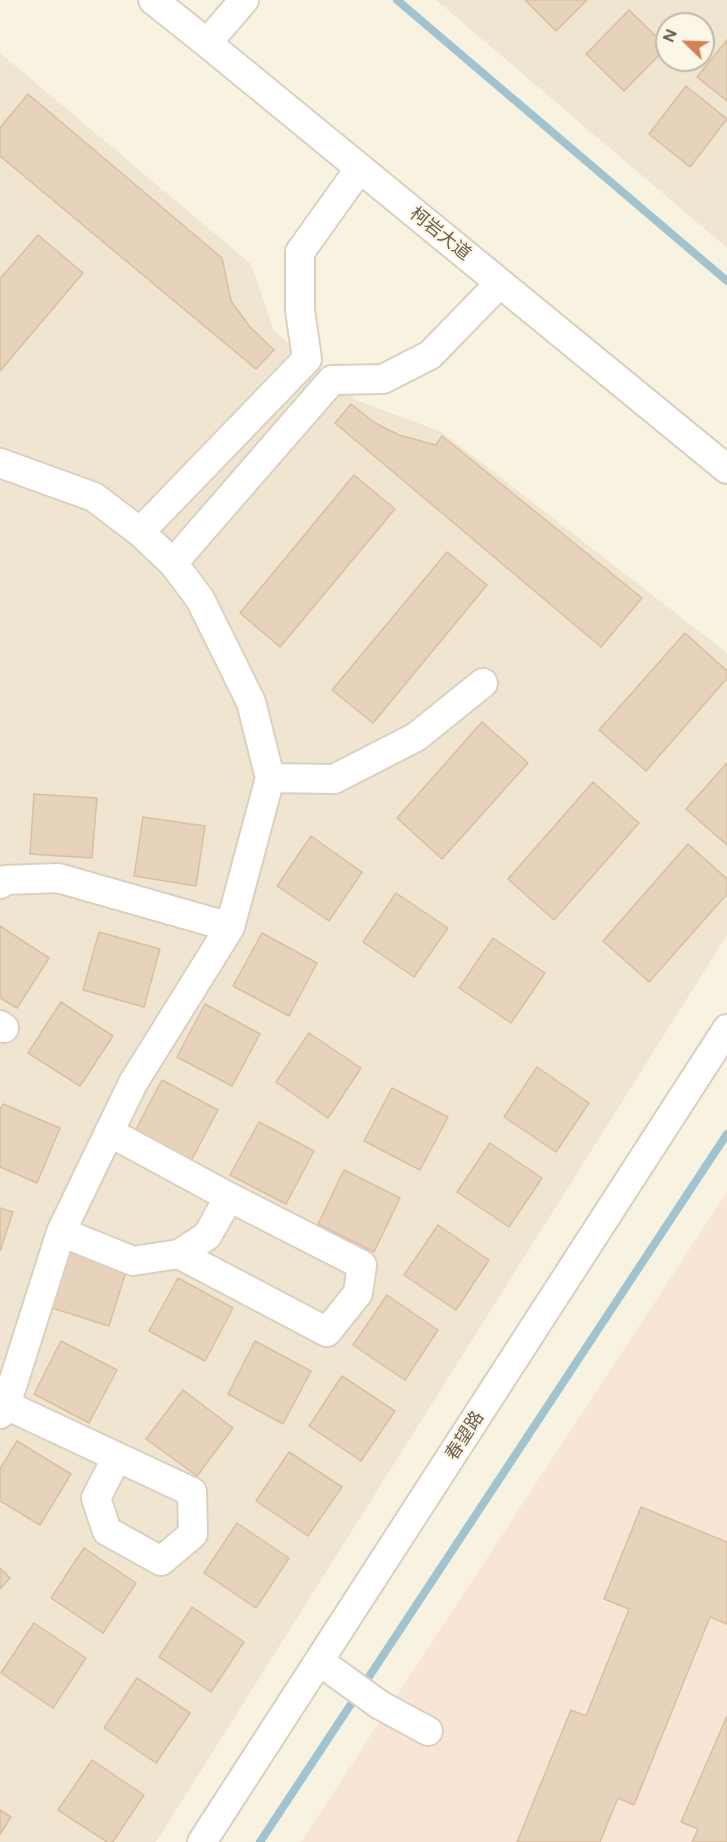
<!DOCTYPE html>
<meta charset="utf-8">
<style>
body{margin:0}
#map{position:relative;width:727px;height:1842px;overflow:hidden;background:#f8f3e1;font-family:Figtree,sans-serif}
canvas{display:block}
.north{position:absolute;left:655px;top:12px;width:60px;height:60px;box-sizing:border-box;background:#fcf6e7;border:2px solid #c2b8a9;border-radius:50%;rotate:293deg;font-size:16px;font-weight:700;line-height:24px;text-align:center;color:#6c5c4c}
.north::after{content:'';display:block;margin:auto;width:21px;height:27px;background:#d48255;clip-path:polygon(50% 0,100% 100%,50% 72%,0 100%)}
</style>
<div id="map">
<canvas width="727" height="1842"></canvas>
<div class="north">N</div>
</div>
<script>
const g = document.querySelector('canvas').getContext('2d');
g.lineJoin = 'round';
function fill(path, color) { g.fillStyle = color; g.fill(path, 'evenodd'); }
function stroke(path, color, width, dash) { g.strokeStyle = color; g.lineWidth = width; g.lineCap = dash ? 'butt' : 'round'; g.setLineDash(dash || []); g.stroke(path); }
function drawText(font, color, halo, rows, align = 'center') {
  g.font = font + ' Figtree,"Noto Sans SC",sans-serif'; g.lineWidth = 4.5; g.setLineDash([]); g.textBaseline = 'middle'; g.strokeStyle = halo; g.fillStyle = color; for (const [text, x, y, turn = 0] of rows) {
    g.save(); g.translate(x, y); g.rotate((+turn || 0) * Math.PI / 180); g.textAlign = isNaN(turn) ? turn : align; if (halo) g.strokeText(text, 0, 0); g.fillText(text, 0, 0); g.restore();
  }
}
fill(new Path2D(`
 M436,0h291v248zM667,24h36v36h-36z
 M0,53l251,211 23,67 58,49 24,20 86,32 285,221v282l-571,907h-156z`), '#efe5d1');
fill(new Path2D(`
 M727,1192v650h-426l87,-133z`), '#f8e5d6');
stroke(new Path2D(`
 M397,0l330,281
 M260,1842l467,-708`), '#a1c2cf', 8);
const building = new Path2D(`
 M525,0h62l-31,31z
 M629,10l38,37 -43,44 -38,-37z
 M727,40v61l-30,-24z
 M686,86l41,33 -37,48 -41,-33z
 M28,94l194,164 9,43 19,26 24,23 -18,19 -256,-213v-28z
 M38,235l45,38 -83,98v-92z
 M351,404l24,19 24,12 37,10 6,-9 200,162 -41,49 -266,-224z
 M354,475l41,34 -115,138 -40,-34z
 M447,552l40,33 -114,138 -41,-33z
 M685,633l42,38v7l-81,93 -47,-41z
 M482,722l46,41 -86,96 -45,-41z
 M727,763v82l-41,-36z
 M593,782l46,41 -85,97 -46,-41z
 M34,794l63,4 -5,60 -62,-4z
 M143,817l62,9 -9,60 -62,-10z
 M311,836l51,36 -33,49 -52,-35z
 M688,844l39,35v15l-78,88 -46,-41z
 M396,893l52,35 -34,49 -51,-35z
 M0,926l49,32 -32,50 -17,-10z
 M99,932l61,17 -16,58 -61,-17z
 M262,933l55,30 -28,53 -56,-30z
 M493,938l52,35 -34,50 -52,-35z
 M61,1002l52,34 -33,50 -52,-33z
 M205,1004l55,30 -28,52 -55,-29z
 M309,1033l52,35 -33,50 -52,-36z
 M537,1067l52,36 -33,49 -52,-35z
 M162,1080l56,30 -28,53 -56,-30z
 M392,1088l56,29 -28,53 -56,-29z
 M3,1104l57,24 -23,55 -37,-16v-57z
 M259,1122l55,29 -28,53 -56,-29z
 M490,1143l52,35 -33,49 -52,-35z
 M344,1170l56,28 -26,54 -56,-28z
 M0,1208l13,4 -13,39z
 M438,1225l51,35 -33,50 -52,-35z
 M67,1250l60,18 -18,58 -60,-19z
 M178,1278l55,30 -28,53 -56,-30z
 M387,1295l51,35 -33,50 -52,-35z
 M61,1341l56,29 -28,53 -55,-29z
 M255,1341l56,30 -28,53 -55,-30z
 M342,1376l53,35 -34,50 -52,-35z
 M183,1390l50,38 -36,48 -51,-37z
 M17,1441l54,33 -31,51 -40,-24v-32z
 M289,1452l53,35 -34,49 -52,-35z
 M641,1507l86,35v82l-17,-7 -76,188 -16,-7 -18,44h-83l54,-132 15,6 43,-107 -25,-10z
 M237,1523l52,35 -33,50 -52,-35z
 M84,1548l52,35 -33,50 -52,-35z
 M0,1568l10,10 -10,11z
 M192,1607l52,35 -33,50 -52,-35z
 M34,1623l52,35 -33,50 -52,-35z
 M137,1678l53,35 -34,50 -52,-35z
 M727,1716v126h-35l6,-13 -17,-7z
 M92,1760l52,35 -31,47h-6l-49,-32z
 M0,1810l11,7 -11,17z`);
fill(building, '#e7d3bb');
stroke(building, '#dbbe9f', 1.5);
const minor = new Path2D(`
 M153,0l54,43 520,426
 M207,43l37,-43
 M0,463l94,34 46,35 33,31 27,36 51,103 19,76 -40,149 -97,156 -72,149 -55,173 -6,9
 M140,532l167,-173 -7,-49v-58l60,-84
 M173,563l159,-183 51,-1 47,-24 70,-72
 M270,778l64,1 82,-42 67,-54
 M0,884l5,-4 53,-2 172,49
 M0,1025l4,3
 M109,1132l120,65 133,68 -4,28 -31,39 -148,-78
 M61,1232l72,29 46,-7 28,-18 22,-39
 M6,1405l186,87 1,42 -32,27 -54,-30 -11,-33 21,-41
 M319,1661l61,44 48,26
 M202,1842l525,-813`);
stroke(minor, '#dbd0bf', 32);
stroke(minor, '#fff', 28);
drawText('18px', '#6c5c4c', '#fcf6e7', [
 ["柯岩大道",440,234,39],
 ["春望路",465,1436,-57]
]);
</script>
